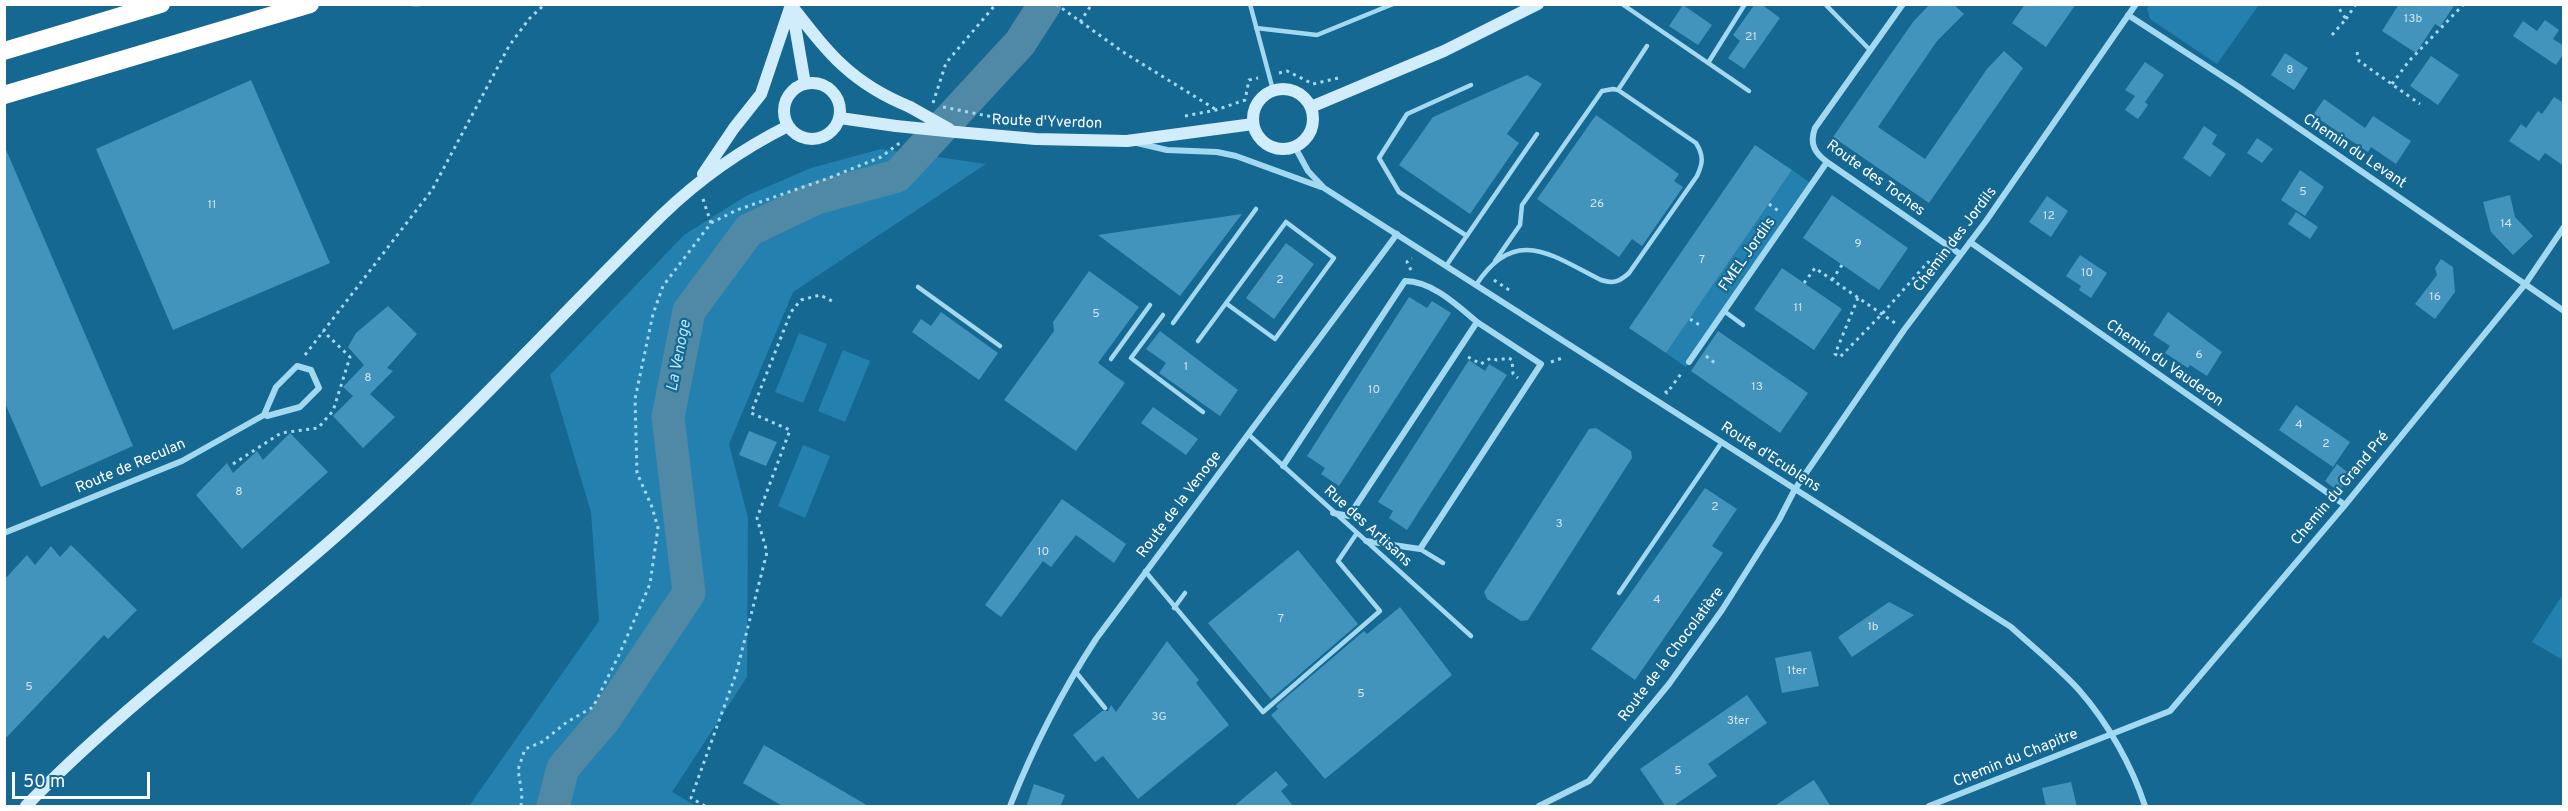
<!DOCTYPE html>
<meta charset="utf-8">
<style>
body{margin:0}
#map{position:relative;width:2568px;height:811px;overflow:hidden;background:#156892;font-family:Overpass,sans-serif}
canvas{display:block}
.frame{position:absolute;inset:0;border:6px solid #fff;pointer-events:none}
.scale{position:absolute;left:12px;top:772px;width:138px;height:27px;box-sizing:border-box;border:3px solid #fff;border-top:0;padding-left:8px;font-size:18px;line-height:21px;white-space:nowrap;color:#fff;-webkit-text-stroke:4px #156892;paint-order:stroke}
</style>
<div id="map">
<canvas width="2568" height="811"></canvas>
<div class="frame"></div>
<div class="scale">50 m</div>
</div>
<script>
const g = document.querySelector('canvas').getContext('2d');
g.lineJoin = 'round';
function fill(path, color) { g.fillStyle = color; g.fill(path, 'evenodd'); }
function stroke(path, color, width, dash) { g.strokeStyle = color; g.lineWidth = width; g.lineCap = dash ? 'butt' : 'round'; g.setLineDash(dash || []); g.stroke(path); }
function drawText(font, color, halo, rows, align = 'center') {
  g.font = font + ' Overpass,sans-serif'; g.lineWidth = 4.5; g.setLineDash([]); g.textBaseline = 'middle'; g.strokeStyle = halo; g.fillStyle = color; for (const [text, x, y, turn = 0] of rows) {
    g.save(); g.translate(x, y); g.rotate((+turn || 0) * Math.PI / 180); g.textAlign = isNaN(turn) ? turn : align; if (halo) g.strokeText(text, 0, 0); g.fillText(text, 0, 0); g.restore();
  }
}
fill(new Path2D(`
 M2150,4h106l2,2 -41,58 -67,-45 -3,-11z
 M881,149l105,15 -193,128 -64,152 19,74 -1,159 -75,115 24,14h-227l130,-185 -8,-109 -41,-137 134,-140 62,-39 65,-28z
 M1792,170l20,14 -126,183 -20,-14z
 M799,333l28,11 -24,59 -28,-11z
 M843,350l27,11 -25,61 -27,-11z
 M803,445l27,11 -25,62 -27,-12z
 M2563,594v66l-31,-18z`), '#2481af');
stroke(new Path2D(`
 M553,806l10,-38 41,-48 85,-127 -21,-176 21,-106 60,-81 67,-32 81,-22 123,-133 25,-39`), '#4f89a6', 33);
fill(new Path2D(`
 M1755,4h6l19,14 -36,51 -16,-11 12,-17 -7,-6z
 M1930,4h23l11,10 -27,27 -59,86 47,32 62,-90 17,-18 19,17 -94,135 -96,-66 80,-115z
 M2025,4h51l-30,43 -34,-24z
 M2399,4h56l-15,23 -5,-3 -19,29 -34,-22z
 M1683,5l29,20 -14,20 -29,-19z
 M2545,20l14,10 -6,9 11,7v7l-8,12 -43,-29 10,-15 14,10z
 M2285,53l23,15 -14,22 -23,-15z
 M2431,56l28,19 -21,30 -28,-19z
 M2145,62l19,13 -19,27 3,3 -10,14 -13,-9 10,-14 -10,-6z
 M1527,75l15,9 -35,50 12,9 -49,71 -71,-49 34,-48z
 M251,80l79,183 -157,67 -77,-181z
 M2554,97l10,6v63l-19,-13 -6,8 -30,-20 12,-17 5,4 12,-17 4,3z
 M2324,99l41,29 8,-12 38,25 -15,23 -25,-17 -3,5 -55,-37z
 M1596,115l83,59 -5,7 9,6 -41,59 -10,-7 -13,18 -82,-58z
 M2204,126l13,9 -5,9 14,10 -16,23 -27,-19z
 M2257,138l16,11 -11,14 -15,-10z
 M4,145l129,301 -92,41 -37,-86z
 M1755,145l37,25 -126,183 -37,-25z
 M2300,170l24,17 -19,29 -24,-16z
 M1832,195l76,53 -29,42 -76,-52z
 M2510,195l5,22 18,19 -20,19 -22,-23 -8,-30z
 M2047,196l21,15 -17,26 -22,-15z
 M2296,212l22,15 -8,12 -22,-15z
 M1242,214l-62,82 -82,-61 47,-7z
 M1286,243l28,21 -40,55 -28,-21z
 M2080,255l27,18 -16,25 -12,-8 2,-4 -15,-10z
 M2441,259l12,8 2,25 -20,27 -20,-15 22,-29 -2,-7z
 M1782,268l60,41 -28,41 -60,-41z
 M1089,271l50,36 -41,56 27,20 -49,68 -72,-51 50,-69 -1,-9z
 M1409,297l18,11 5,-7 19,12 -112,173 -18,-12 4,-6 -18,-12z
 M388,306l29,28 -30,34 6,3 -23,23 25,23 -32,31 -30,-32 20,-20 -10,-9 21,-22 -16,-18 8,-14z
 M941,312l57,41 -19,27 -67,-48 9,-13 10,7z
 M2168,312l54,40 -15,24 -17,-11 -2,3 -23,-15 5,-7 -17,-11z
 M1160,331l78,59 -18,26 -61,-43 7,-10 -20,-14z
 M1718,331l90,62 -28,40 -89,-62z
 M1469,360l16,11 4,-7 18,11 -100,155 -18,-12 4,-7 -15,-9z
 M2296,405l54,37 -17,25 -54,-37z
 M1153,407l45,32 -12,16 -45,-32z
 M1596,428l35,23 1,7 -104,162 -7,1 -34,-22 -3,-7 105,-163z
 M749,431l28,11 -11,24 -27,-11z
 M290,433l38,39 -86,77 -46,-54 31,-32 6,10 24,-22 6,9z
 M2337,464l14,11 -12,17 -14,-11z
 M1705,488l32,21 -25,37 11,7 -88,127 -44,-31z
 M1062,499l64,45 -12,19 -38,-28 -25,32 -8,-6 -42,56 -16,-12z
 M71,545l66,65 -29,29 -4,-4 -100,105v-160l23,-25 8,10 16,-19 9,11z
 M1298,550l60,74 -87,75 -63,-76z
 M1889,602l25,13 -62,42 -14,-20z
 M1400,607l52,68 -127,104 -54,-64 7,-6 -2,-3 88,-75 3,3z
 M1167,641l32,39 -3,3 33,42 -91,74 -35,-43 -8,6 -22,-27 29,-24h6l3,-6 5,7z
 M1811,651l8,35 -37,7 -7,-35z
 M1747,695l20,28 -59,41 9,12 -45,31h-6l-26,-38z
 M764,745l106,62h-86l-41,-24z
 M1276,771l12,14 -7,6 13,16h-61z
 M1814,780l17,27h-58l36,-24z
 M2071,782l6,25h-31l-4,-19z
 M1034,784l31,11 -5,12h-34z`), '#4294bc');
stroke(new Path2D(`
 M1056,4l67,48 92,57
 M2346,19l10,-15
 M1080,22l12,-18
 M2332,35l14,-16 -10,-15
 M2357,52l2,9 61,43
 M1279,73l8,-2 26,13 25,-6
 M2392,84l17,-23 55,-57
 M933,103l13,-40 50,-59
 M1185,116l31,-6 29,-10 4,-20 9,-2
 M703,199l8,24
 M1769,204l11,8
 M1411,270l-4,-8 5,-4
 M1494,280l15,10
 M1832,280l10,-15
 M1804,283l11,-15 80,55
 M1858,298l-23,56 5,3 42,-43 46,-52 9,6
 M1690,319l11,7
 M305,355l127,-165 77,-144 20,-27 16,-15
 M1706,356l10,8
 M1468,357l13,7 10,-6 6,2 12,-2 3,2 1,14 5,4
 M1551,362l14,-5
 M1665,391l2,2 16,-22
 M233,464l48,-31 37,-5 15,-17 17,-54 -27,-26
 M521,806l1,-12 -4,-24 7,-21 17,-7 25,-20 26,-15 26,-52 31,-71 8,-56 -6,-21 -15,-34 -2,-74 18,-85 10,-28 48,-63 26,-13 92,-32 52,-21 20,-15
 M705,806l-14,-8 45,-124 31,-122 -10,-34 33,-88 -39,-17 40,-101 10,-12 19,-5 12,6`), '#a3d8f1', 3, [3, 4.5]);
stroke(new Path2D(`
 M412,4h8
 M1250,4l23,86
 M1622,4l127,87
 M1825,4l44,45
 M1256,28l61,7 76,-31
 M1708,63l37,-59
 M1618,90l29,-44
 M1467,236l-68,-44 -20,-34 28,-44 64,-29
 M1446,266l91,-132
 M1476,285c39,-60 75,-30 125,-5 12,4 18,2 28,-7l68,-97c6,-13 7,-20 -1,-33l-78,-53 -5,-1 -11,2 -80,114 -2,20 -25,36
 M918,287l82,59
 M1724,311l19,14
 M1163,315l-32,43 72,54
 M1173,323l83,-114
 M1198,341l88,-119 48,36 -59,81 -48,-35
 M1111,359l39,-54
 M1248,434l223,202
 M1420,549l23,14
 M1145,571l118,141 117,-101 -42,-50 19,-28
 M1619,593l103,-151
 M1174,608l11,-15
 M1075,671l30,37`), '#a3d8f1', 4.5);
stroke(new Path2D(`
 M1903,4l-88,124c-6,16 0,25 12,34l133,92
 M2128,15l111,72 325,224
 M1137,143l30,7 50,2 19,4 85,31
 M1295,147l13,24 16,17 687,439c23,21 48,41 68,63 29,33 53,76 66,116
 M1970,242l375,263
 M1689,362l138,-200
 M1283,466l122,-185c27,0 53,25 72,41l-128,194 -16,-3
 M4,533l178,-72 82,-46 3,1 33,-9 19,-19 -8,-18 -14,-4 -21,21 -12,28
 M1366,541l54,8 121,-185 -64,-42
 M1010,806c23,-58 52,-115 86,-167l301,-405
 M1539,806l50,-25 80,-97 53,-74 57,-90 16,-31 109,-159 82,-109 150,-217
 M1929,806l241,-95 175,-206 137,-168 44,-54 38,-56`), '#a3d8f1', 6);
stroke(new Path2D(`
 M791,5c38,49 60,78 119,102
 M792,8l13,76
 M784 111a28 28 0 1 1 56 0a28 28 0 1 1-56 0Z
 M1253 119a30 30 0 1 1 60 0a30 30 0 1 1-60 0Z
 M1311,107l133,-56 94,-47
 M840,118l56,8
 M956,132l80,7 91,2 126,-17
 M703,174l31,-46 27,-34 30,-89
 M26,806c97,-101 214,-184 318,-277 111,-98 212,-209 317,-313 38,-37 79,-66 127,-90`), '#d1edfc', 12);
stroke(new Path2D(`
 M4,51l157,-47
 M4,95l306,-91`), '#fff', 18);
stroke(new Path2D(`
 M943,107l60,12`), '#a3d8f1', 3, [3, 4.5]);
stroke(new Path2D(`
 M910,107l39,22
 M896,126l60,6`), '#d1edfc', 12);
drawText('12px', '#d0e4ee', null, [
 ["13b",2413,20],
 ["21",1751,38],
 ["8",2290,71],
 ["5",2303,193],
 ["26",1597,205],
 ["11",212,206],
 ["12",2049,217],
 ["14",2506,225],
 ["9",1858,245],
 ["7",1702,261],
 ["10",2087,274],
 ["2",1280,281],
 ["16",2435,298],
 ["11",1798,309],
 ["5",1096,315],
 ["6",2199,356],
 ["1",1186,368],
 ["8",368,379],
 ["13",1757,388],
 ["10",1374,391],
 ["4",2299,426],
 ["2",2326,445],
 ["8",239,493],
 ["2",1715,508],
 ["3",1559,525],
 ["10",1043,553],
 ["4",1657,601],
 ["7",1281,620],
 ["1b",1873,628],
 ["1ter",1797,672],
 ["5",29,688],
 ["5",1361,695],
 ["3G",1159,718],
 ["3ter",1738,722],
 ["5",1678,772]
]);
drawText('15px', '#fff', '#156892', [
 ["Route d'Yverdon",1047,123,2],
 ["Chemin du Levant",2354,152,34],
 ["Route des Toches",1875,179,36],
 ["Chemin des Jordils",1956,240,-53],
 ["FMEL Jordils",1748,255,-55],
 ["Chemin du Vauderon",2164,364,35],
 ["Route d'Ecublens",1770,458,33],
 ["Route de Reculan",131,467,-23],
 ["Chemin du Grand Pré",2341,489,-50],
 ["Route de la Venoge",1180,505,-53],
 ["Rue des Artisans",1367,527,42],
 ["Route de la Chocolatière",1672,655,-53],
 ["Chemin du Chapitre",2016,759,-22]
]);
drawText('italic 16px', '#b7e4f9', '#156892', [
 ["La Venoge",680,356,-79]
]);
</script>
